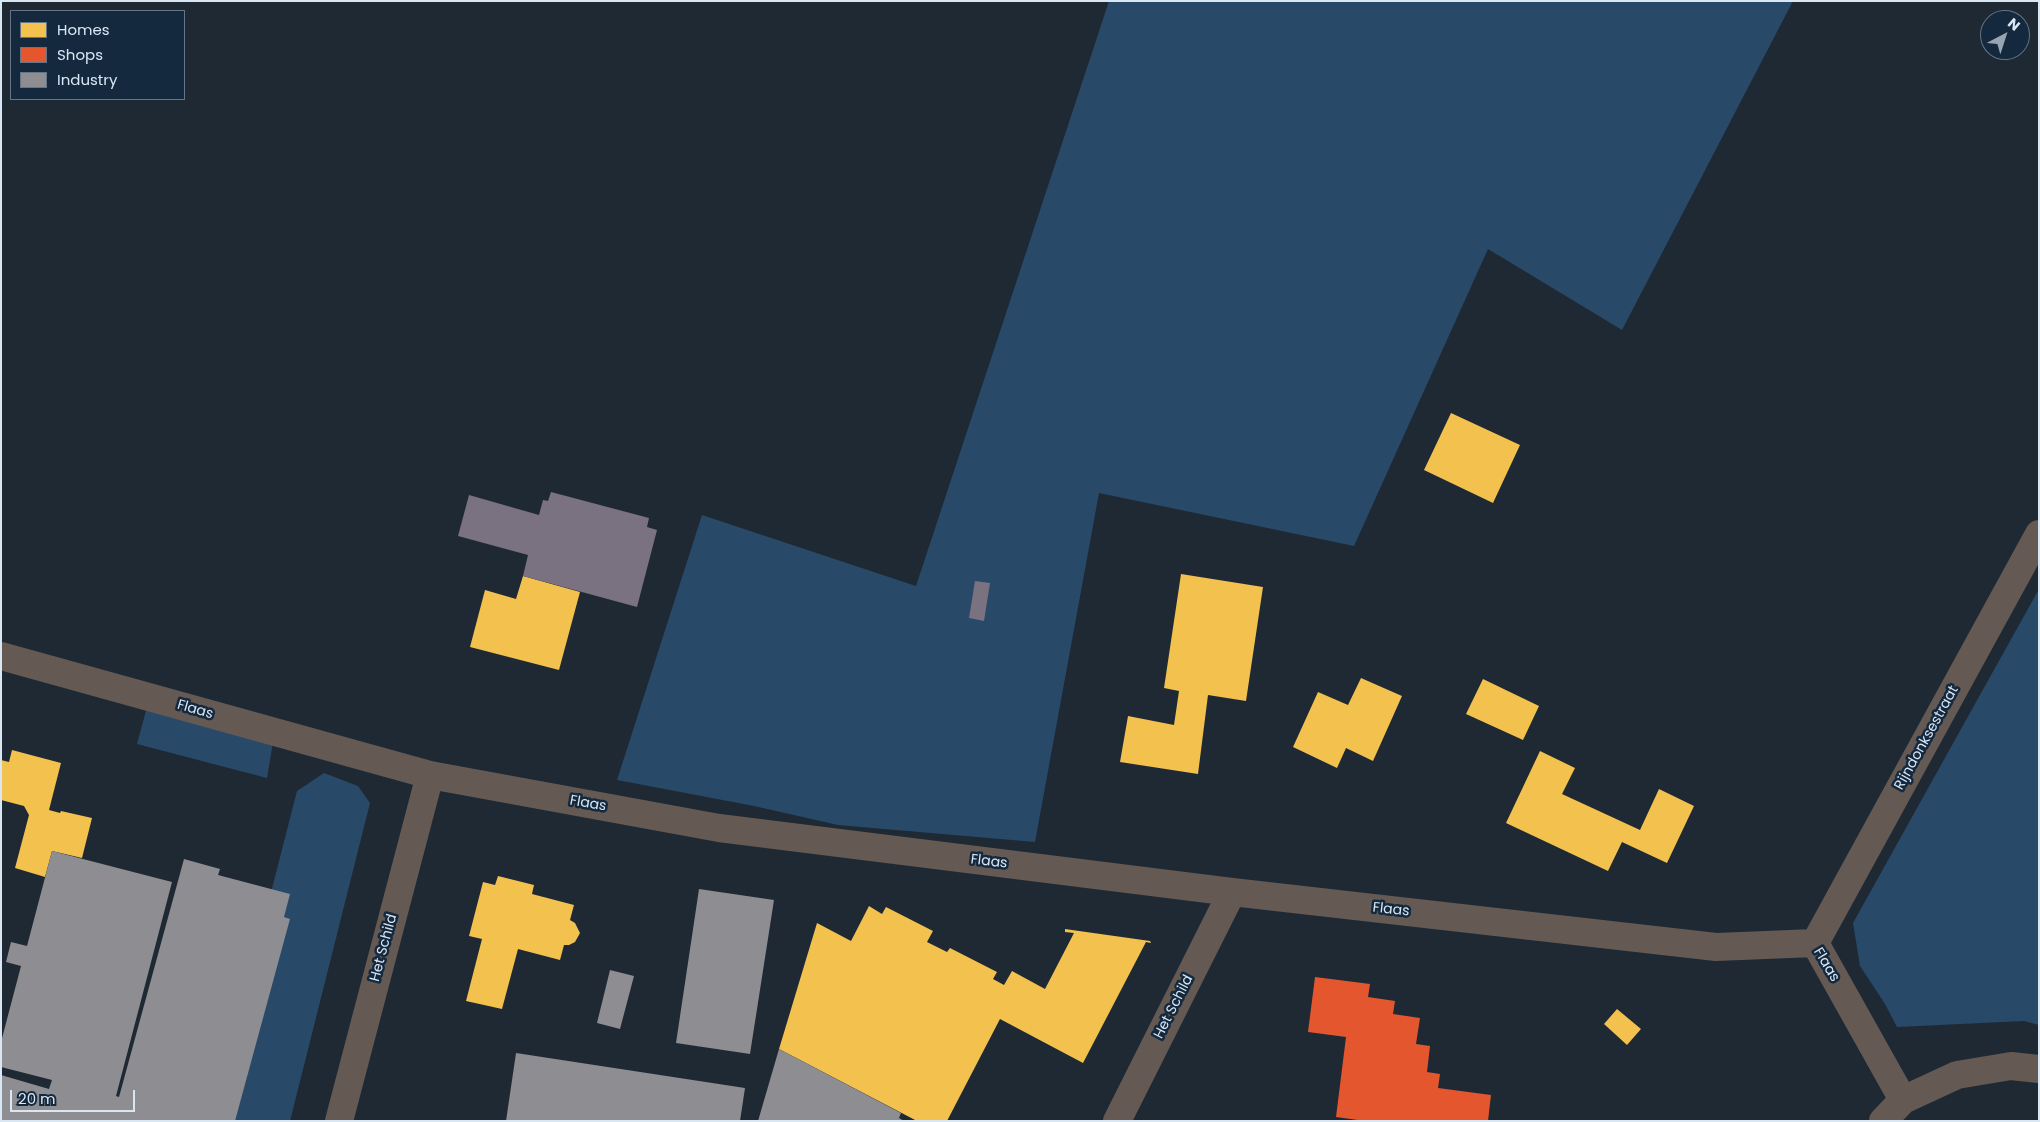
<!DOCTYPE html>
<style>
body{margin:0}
#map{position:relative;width:2040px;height:1122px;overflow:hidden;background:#1e2934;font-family:Poppins,sans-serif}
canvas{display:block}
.frame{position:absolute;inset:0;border:2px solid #d9e7f5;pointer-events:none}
.legend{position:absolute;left:10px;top:10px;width:175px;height:90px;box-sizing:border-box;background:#14293e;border:1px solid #637587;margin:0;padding:6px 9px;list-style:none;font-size:15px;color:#d9e7f5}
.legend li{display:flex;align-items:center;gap:10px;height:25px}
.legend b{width:25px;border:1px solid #637587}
.north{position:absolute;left:1980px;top:10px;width:50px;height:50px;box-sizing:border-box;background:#14293e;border:1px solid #637587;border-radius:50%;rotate:40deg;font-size:14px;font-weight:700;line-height:20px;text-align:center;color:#d9e7f5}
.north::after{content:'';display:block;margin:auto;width:18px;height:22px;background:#98a4b1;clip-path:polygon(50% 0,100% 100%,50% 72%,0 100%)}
.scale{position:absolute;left:10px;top:1090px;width:125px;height:22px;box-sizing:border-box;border:2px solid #d9e7f5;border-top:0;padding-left:6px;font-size:15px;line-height:18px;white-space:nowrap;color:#d9e7f5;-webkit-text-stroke:4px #14293e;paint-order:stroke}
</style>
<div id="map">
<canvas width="2040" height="1122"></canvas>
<div class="frame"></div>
<ul class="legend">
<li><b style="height:14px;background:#f2c14e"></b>Homes</li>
<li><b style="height:14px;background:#e4572e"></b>Shops</li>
<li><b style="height:14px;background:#8d8d92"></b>Industry</li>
</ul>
<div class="north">N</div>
<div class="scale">20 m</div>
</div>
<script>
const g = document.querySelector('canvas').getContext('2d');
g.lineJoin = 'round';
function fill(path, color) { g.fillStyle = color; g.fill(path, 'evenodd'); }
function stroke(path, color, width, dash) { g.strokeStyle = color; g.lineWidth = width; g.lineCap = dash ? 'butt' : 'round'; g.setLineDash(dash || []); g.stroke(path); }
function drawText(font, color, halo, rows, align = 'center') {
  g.font = font + ' Poppins,sans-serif'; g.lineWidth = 5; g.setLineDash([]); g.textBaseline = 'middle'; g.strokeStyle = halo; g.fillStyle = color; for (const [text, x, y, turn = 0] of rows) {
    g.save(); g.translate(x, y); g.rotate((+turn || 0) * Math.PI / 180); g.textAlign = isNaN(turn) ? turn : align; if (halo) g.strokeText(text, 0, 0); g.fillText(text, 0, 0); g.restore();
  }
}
fill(new Path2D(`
 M1109,1h684l-171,329 -134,-81 -134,297 -255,-53 -64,349 -197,-17 -84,-19 -137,-26 85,-265 214,71z
 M2039,589v436l-15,-4 -127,6 -12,-23 -25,-38 -7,-43z
 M147,707l126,35 -6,36 -130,-34z
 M324,773l34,13 12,17 -80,318h-67l-10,-3 84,-327z`), '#294969');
fill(new Path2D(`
 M1451,413l69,32 -27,58 -69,-33z
 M1181,574l82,13 -17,114 -38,-6 -10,79 -78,-12 8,-46 46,9 5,-34 -15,-3z
 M523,576l57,16 -21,78 -89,-23 15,-57 31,9z
 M1361,678l41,18 -29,65 -27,-13 -9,20 -44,-21 25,-55 30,13z
 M1483,679l56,27 -16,34 -57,-26z
 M12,750l49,13 -12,47 11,3 1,-2 31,7 -10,40 -30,-7 -7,26 -30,-9 14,-53 -5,-9 -23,-6v-40l8,2z
 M1540,751l35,17 -13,26 78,36 19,-41 35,17 -27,57 -45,-21 -14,29 -102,-48z
 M498,876l36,9 -2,9 42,11 -4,15 5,3 5,10 -5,9 -6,3h-5l-4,15 -42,-11 -16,60 -36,-8 16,-62 -13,-3 14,-54 12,3z
 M869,906l13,8 4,-7 47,24 -6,11 20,10 3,-4 47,24 -4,7 11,6 8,-14 33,18 29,-56 -9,-1v-3l85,12 1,2 -5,-1 -63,121 -83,-44 -53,102h-30l-138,-72 38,-126 34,18z
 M1617,1009l24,20 -14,16 -23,-21z`), '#f2c14e');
fill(new Path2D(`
 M1315,977l55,7 -2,13 27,4 -2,13 27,4 -4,26 14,2 -3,26 13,2 -2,14 53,7 -3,26h-123l-29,-4 10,-80 -38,-5z`), '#e4572e');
fill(new Path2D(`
 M52,851l120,31 -56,214 3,1 65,-238 36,10 -2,6 72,19 -6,23 6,2 -55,202h-234v-46l48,14 3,-9 -51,-13v-25l20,-76 -15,-4 5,-20 16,4z
 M699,889l75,11 -24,154 -74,-11z
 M610,970l24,6 -14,53 -23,-6z
 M779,1049l122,64 -2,5 5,3h-146z
 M516,1053l229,35 -5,33h-234z`), '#8d8d92');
fill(new Path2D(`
 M551,492l98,26 -2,9 10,3 -20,77 -114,-31 5,-21 -70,-19 11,-41 70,20 4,-15 5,1z
 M975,581l15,2 -6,38 -15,-3z`), '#7a7281');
stroke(new Path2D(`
 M1,656l429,119 289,53 513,64 484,55 99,-4
 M1815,943l224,-409
 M1815,943l88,157
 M339,1121l91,-346
 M1117,1121l115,-229
 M1883,1121l20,-21 54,-25 54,-9 28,3`), '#645953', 28);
drawText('14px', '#d9e7f5', '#14293e', [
 ["Flaas",195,710,16],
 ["Rijndonksestraat",1927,738,-61],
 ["Flaas",588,804,10],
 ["Flaas",989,862,7],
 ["Flaas",1391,910,6],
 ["Het Schild",384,948,-75],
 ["Flaas",1826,965,59],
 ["Het Schild",1174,1007,-63]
]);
</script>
